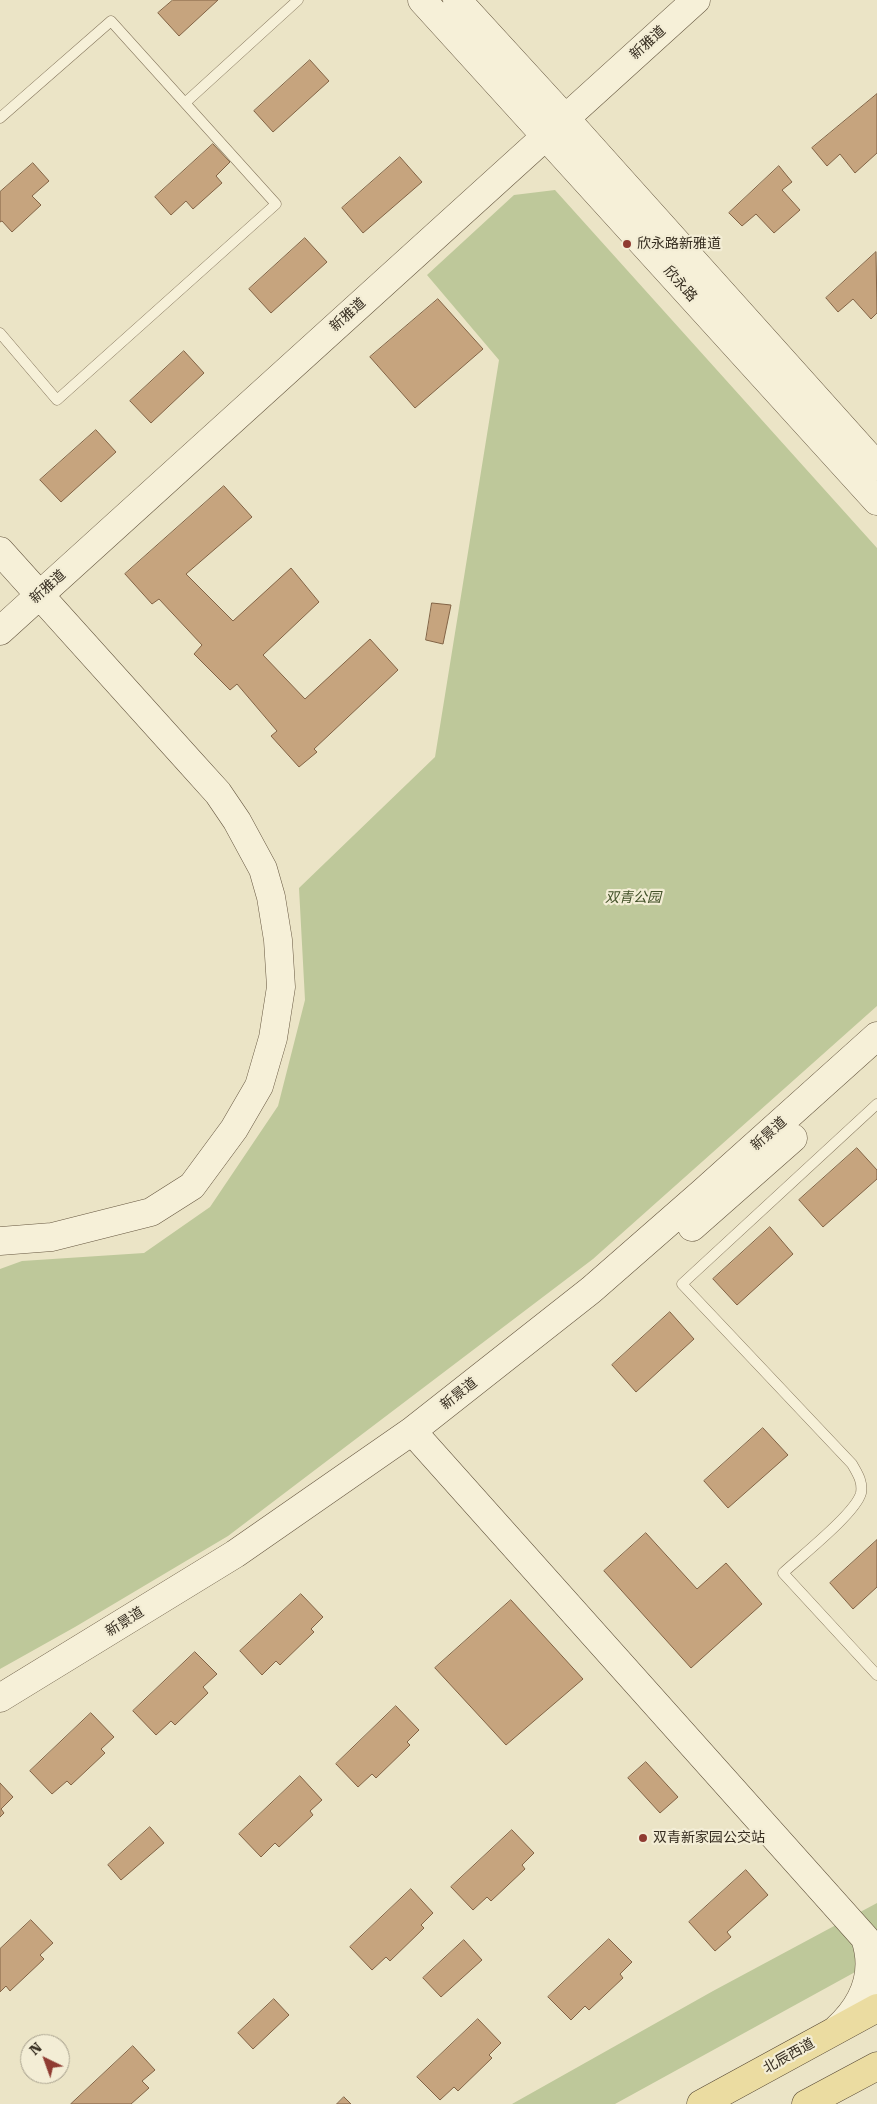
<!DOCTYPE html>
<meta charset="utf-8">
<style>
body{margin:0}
#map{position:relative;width:877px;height:2104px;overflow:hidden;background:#ebe4c6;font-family:"Roboto Serif",serif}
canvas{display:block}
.north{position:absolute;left:20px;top:2034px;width:50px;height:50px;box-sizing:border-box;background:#f3edd5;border:1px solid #a7a08d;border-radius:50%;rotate:318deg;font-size:14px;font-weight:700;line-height:20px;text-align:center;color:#362d20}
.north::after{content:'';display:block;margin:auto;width:18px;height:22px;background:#8f3b31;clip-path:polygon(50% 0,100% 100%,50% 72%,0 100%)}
</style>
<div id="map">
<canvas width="877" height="2104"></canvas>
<div class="north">N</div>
</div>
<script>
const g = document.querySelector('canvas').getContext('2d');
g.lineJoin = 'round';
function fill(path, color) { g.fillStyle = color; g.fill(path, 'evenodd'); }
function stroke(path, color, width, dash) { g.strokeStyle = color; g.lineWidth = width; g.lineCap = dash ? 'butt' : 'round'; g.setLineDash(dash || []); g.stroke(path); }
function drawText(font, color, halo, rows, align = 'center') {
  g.font = font + ' "Roboto Serif","Noto Sans SC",serif'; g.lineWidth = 4.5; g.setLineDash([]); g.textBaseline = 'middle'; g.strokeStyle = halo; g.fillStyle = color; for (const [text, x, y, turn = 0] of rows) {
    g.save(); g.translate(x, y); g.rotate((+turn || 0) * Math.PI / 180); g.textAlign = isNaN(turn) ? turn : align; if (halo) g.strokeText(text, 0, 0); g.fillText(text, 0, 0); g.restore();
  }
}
fill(new Path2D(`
 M555,190l322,358v458l-284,253 -365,277 -153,91 -75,42v-400l22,-8 122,-8 66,-46 68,-101 27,-106 -6,-112 136,-131 64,-397 -72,-85 87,-80z
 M877,1903v57l-262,144h-103l201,-113z`), '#bec89a');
const building = new Path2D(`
 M173,0h45l-39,36 -21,-23z
 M310,60l19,21 -56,51 -19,-21z
 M877,94v59l-22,20 -15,-19 -13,12 -15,-18z
 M213,144l17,18 -14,14 6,7 -29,26 -7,-8 -15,14 -16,-18z
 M400,157l22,25 -59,51 -21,-25z
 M33,163l16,18 -17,15 9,9 -29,27 -10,-11 -2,1v-30z
 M779,166l13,16 -10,8 18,20 -26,23 -18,-19 -14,12 -13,-13z
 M305,238l22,24 -56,51 -22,-24z
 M876,252l1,61 -6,6 -18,-20 -15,13 -12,-14z
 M438,299l45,50 -68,59 -45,-51z
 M184,351l20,22 -53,50 -21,-22z
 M96,430l20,22 -55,50 -21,-22z
 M224,486l28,31 -66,57 47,47 58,-53 28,34 -56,53 42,44 65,-60 28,31 -84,79 3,3 -18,15 -28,-31 6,-5 -40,-47 -7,6 -36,-36 8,-9 -43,-46 -7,5 -27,-30z
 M432,603l19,2 -8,39 -17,-4z
 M857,1148l20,22v9l-54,48 -24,-27z
 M770,1227l23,27 -56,51 -24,-26z
 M670,1312l24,27 -58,53 -24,-27z
 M763,1428l25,27 -60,53 -24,-27z
 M646,1533l51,56 29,-26 36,41 -71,64 -87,-97z
 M877,1540v47l-24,22 -23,-26z
 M301,1594l22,23 -12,12 3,3 -34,33 -4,-4 -14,14 -22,-24z
 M511,1600l72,79 -77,66 -71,-77z
 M195,1652l22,22 -14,13 5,6 -33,32 -4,-4 -15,14 -23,-24z
 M396,1706l23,24 -12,12 3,3 -34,33 -4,-4 -14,13 -22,-23z
 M91,1713l23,24 -13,12 4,4 -34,32 -4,-4 -15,13 -22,-23z
 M646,1762l32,35 -18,16 -32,-35z
 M300,1776l22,24 -12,11 3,4 -34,32 -4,-4 -14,14 -22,-23z
 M0,1783l13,14 -12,12 3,4 -4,4z
 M150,1827l14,16 -43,37 -13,-15z
 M512,1830l22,23 -12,12 3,4 -34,32 -4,-4 -14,13 -22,-23z
 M746,1870l22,25 -41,37 4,5 -16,14 -26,-29z
 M411,1889l22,24 -12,12 3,3 -34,33 -4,-4 -14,13 -22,-23z
 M31,1920l22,23 -13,12 4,4 -34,32 -4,-5 -6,6v-43z
 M609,1939l23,23 -12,12 3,4 -34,32 -4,-4 -14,14 -23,-23z
 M464,1940l18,20 -41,37 -18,-19z
 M274,1999l15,16 -36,34 -15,-16z
 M478,2019l23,24 -12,12 3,3 -34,33 -4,-4 -14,13 -23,-23z
 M133,2046l22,24 -13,11 7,7 -18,16h-60z
 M344,2097l7,7h-14z`);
fill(building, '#c6a47e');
stroke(building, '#826345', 1);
const lane = new Path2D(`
 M186,102l112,-102
 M0,118l111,-97 165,183 -219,196 -57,-67
 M877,1104l-195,180 170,180c5,9 11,17 9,29 -5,20 -61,64 -78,80l94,102`);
const secondary = new Path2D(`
 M422,0l455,501
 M457,0l108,118 312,348
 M0,551l190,211 28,31 19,28 26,48 8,28 7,43 3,47 -8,51 -14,48 -25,43 -42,57 -41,26 -99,25 -52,4
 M0,631l696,-631
 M692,1227l101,-89
 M412,1431l453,507c12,35 -1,66 -28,91
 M0,1698l235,-144 177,-123 179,-141 111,-97 175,-157`);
const primary = new Path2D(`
 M701,2104l176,-96
 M806,2104l71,-38`);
stroke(lane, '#85765d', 11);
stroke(secondary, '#665740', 29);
stroke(primary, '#534431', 29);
stroke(lane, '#f6f0d8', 10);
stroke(secondary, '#f6f0d8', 28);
stroke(primary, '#ebdca1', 28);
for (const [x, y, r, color] of [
 [627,244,5,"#8f3b31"],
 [643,1838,5,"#8f3b31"]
]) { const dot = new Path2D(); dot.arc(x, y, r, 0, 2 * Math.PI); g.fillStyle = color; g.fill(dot); stroke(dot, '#f3edd5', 2); }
drawText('14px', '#362d20', '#f3edd5', [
 ["新雅道",648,43,-42],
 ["欣永路",680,284,48],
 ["新雅道",348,315,-42],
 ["新雅道",48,587,-42],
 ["新景道",769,1134,-42],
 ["新景道",459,1394,-38],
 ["新景道",125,1622,-32],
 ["北辰西道",789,2056,-29]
]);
drawText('14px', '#362d20', '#f3edd5', [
 ["欣永路新雅道",637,244],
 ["双青新家园公交站",653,1838]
], 'left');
drawText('italic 14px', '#425128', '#f3edd5', [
 ["双青公园",633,898]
]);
</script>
